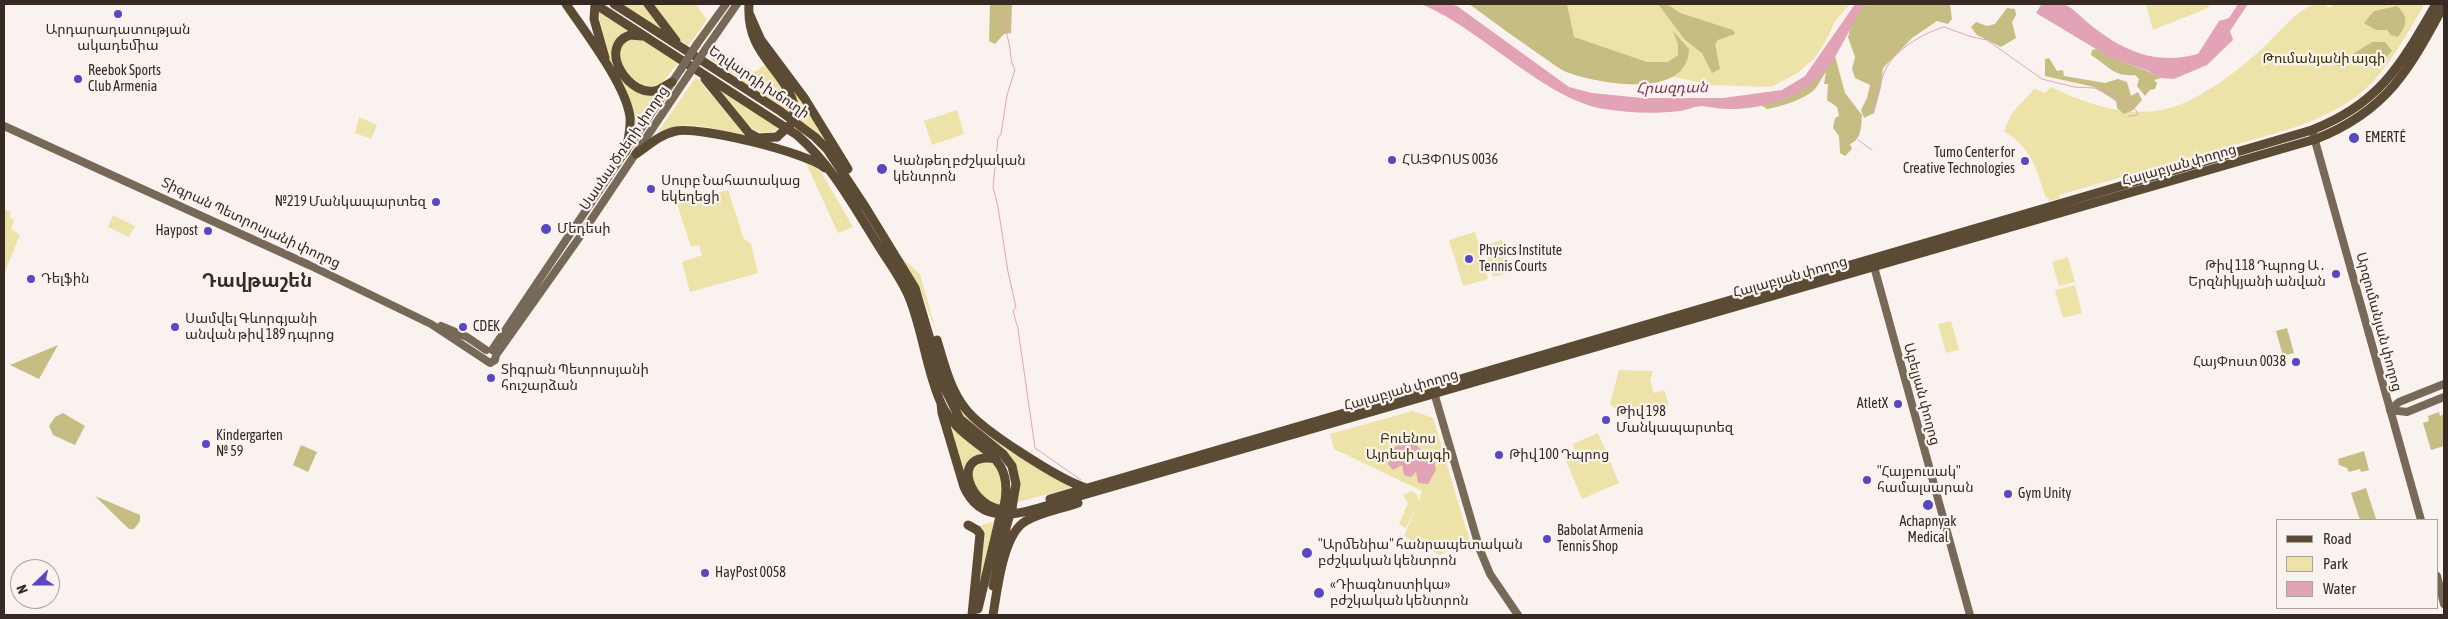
<!DOCTYPE html>
<meta charset="utf-8">
<style>
body{margin:0}
#map{position:relative;width:2448px;height:619px;overflow:hidden;background:#faf2ee;font-family:"Asap Condensed",sans-serif}
canvas{display:block}
.frame{position:absolute;inset:0;border:5px solid #372a22;pointer-events:none}
.legend{position:absolute;left:2276px;top:519px;width:162px;height:90px;box-sizing:border-box;background:#faf2ee;border:1px solid #aca29c;margin:0;padding:6px 9px;list-style:none;font-size:15px;color:#372a22}
.legend li{display:flex;align-items:center;gap:10px;height:25px}
.legend b{width:25px;border:1px solid #aca29c}
.north{position:absolute;left:10px;top:559px;width:50px;height:50px;box-sizing:border-box;background:#faf2ee;border:1px solid #aca29c;border-radius:50%;rotate:248deg;font-size:14px;font-weight:700;line-height:20px;text-align:center;color:#372a22}
.north::after{content:'';display:block;margin:auto;width:18px;height:22px;background:#5847bf;clip-path:polygon(50% 0,100% 100%,50% 72%,0 100%)}
</style>
<div id="map">
<canvas width="2448" height="619"></canvas>
<div class="frame"></div>
<ul class="legend">
<li><b style="height:6px;background:#5b4a34"></b>Road</li>
<li><b style="height:14px;background:#ede3a8"></b>Park</li>
<li><b style="height:14px;background:#e2a3b6"></b>Water</li>
</ul>
<div class="north">N</div>
</div>
<script>
const g = document.querySelector('canvas').getContext('2d');
g.lineJoin = 'round';
function fill(path, color) { g.fillStyle = color; g.fill(path, 'evenodd'); }
function stroke(path, color, width, dash) { g.strokeStyle = color; g.lineWidth = width; g.lineCap = dash ? 'butt' : 'round'; g.setLineDash(dash || []); g.stroke(path); }
function drawText(font, color, halo, rows, align = 'center') {
  g.font = font + ' "Asap Condensed","Noto Sans Armenian",sans-serif'; g.lineWidth = 4.5; g.setLineDash([]); g.textBaseline = 'middle'; g.strokeStyle = halo; g.fillStyle = color; for (const [text, x, y, turn = 0] of rows) {
    g.save(); g.translate(x, y); g.rotate((+turn || 0) * Math.PI / 180); g.textAlign = isNaN(turn) ? turn : align; if (halo) g.strokeText(text, 0, 0); g.fillText(text, 0, 0); g.restore();
  }
}
fill(new Path2D(`
 M621,4h23l22,30z
 M653,4h43l11,16 -19,26 -11,-9z
 M1480,4h370l-15,17 -8,18 -13,20 -18,15 -25,13 -61,-2 -45,-10z
 M2146,4h64l-2,4 -55,22z
 M2315,4h9l6,4 3,-4h89l1,3c-41,70 -55,96 -136,123l-228,65 1,3 -11,3 -1,-4 -2,1c-10,-30 -14,-49 -42,-67l8,-18 22,-24 11,4 6,-6c33,16 73,30 111,23 33,-6 76,-39 101,-62 16,-15 31,-36 52,-44z
 M597,7l34,23 -13,6 -6,13 14,32 33,11 -25,39 -26,-74z
 M629,39h12l38,23 -18,22 -15,3 -20,-13 -8,-22 4,-7z
 M716,47l38,25 11,-7c10,13 27,30 25,48l-81,-55z
 M696,77l52,61c-31,-9 -60,-20 -91,-5z
 M788,83l15,18 37,60 -16,-21 -26,-20c2,-15 -2,-25 -10,-37z
 M717,86l63,41c-26,22 -50,-24 -63,-41z
 M957,110l7,24 -32,11 -8,-24z
 M359,117l18,8 -6,14 -16,-6z
 M806,163l14,7 33,57 -15,6z
 M728,190l16,49 7,5 7,29 -68,19 -8,-30 20,-7 -3,-10 -8,2 -14,-43z
 M4,209l7,3 -2,5 5,3 -3,9 9,6 -16,39z
 M113,215l22,11 -6,11 -21,-10z
 M1475,232l13,47 -25,7 -14,-46z
 M1502,240l9,32 -18,5 -9,-32z
 M901,257l19,17 16,57 -12,-32z
 M2068,257l7,25 -16,4 -7,-24z
 M2075,285l7,28 -19,5 -8,-28z
 M1951,321l8,29 -13,3 -8,-29z
 M936,339l25,69 110,80 -53,14 1,-25 -5,-15 -50,-44 -8,-12z
 M1619,370l34,1 -3,9 4,13 10,-3 5,15 -19,5 -16,8 -11,-2 -13,-12z
 M1413,411l20,7 38,127 -14,2 -17,8 -36,-19 14,-33 -12,25 -7,-4 9,-21 -5,-8 9,-4 5,4 2,6 3,-10 -88,-42 -4,-15z
 M947,420l16,18 23,17 -13,3 -8,16z
 M1598,433l21,50 -37,16 -18,-43 11,-5 -2,-7z
 M986,460c22,9 16,28 14,47l-24,-15c-4,-19 -8,-22 10,-32z
 M995,521l-20,90 1,-84z`), '#ede3a8');
fill(new Path2D(`
 M990,4h22l-1,29 -7,1 -9,10 -6,-3z
 M1469,4h98l7,33 73,25h21l10,-7v-11l-5,-13 16,18c-1,51 -89,35 -120,24 -9,-3 -18,-11 -26,-16 -25,-17 -49,-35 -74,-53z
 M1658,4h9l13,9 53,17 2,4 -17,6 -3,4 5,25 -8,4 -10,-20 -17,-13z
 M1866,4h84l2,15 -4,5 -11,-3 -25,17 -29,30 -2,19 -7,26 -10,5 -3,-8 6,-12 3,-13 -15,-7 -3,-9 3,-12 -7,-20 5,-17z
 M2397,6c12,11 10,19 1,31l-7,-2 -4,-5h-11l-12,-7 10,-12z
 M2007,8l8,1 1,6 -4,7 4,16 -15,9 -24,-12 -6,-8 5,-5 11,4 8,-2z
 M2372,42h13l7,9 -14,14 -26,-4 -10,6 -7,-2z
 M2096,49c21,13 44,17 65,29l-7,2 3,3 -2,6 -5,1 -5,6 -8,-10 2,-7 -4,-4c-22,2 -26,-9 -44,-20l1,-5z
 M1835,56l10,37 17,22c-1,11 0,24 -12,29l2,5 -7,7 -5,-3 -1,-17 -6,-8 2,-10 4,-2 -2,-9 -10,-7 1,-16h-4l2,-12c-4,5 -7,12 -11,17 -11,11 -33,17 -48,20l-6,-4 30,-9z
 M2049,58l8,13 6,-1 1,6 41,7 13,-4 9,3 4,14 7,-4 4,8 -9,10 -9,4 -7,-6 -1,-7 -22,-14 -49,-11v-17z
 M2287,328l7,25 -11,3 -7,-25z
 M58,345l-19,34 -29,-14z
 M2439,412l1,4 4,-2v32l-13,4 -8,-27 6,-2 -1,-5z
 M63,413l22,13 -10,19 -22,-10 -4,-9 6,-9z
 M301,445l16,7 -9,20 -15,-7z
 M2364,451l5,19 -8,2 -1,-3 -11,3 -2,-4 -8,-3 -1,-6z
 M2366,488l10,31 -16,1 -9,-27z
 M95,496l45,19v6l-6,8h-5z`), '#c6bd82');
fill(new Path2D(`
 M1421,4h29l7,2 112,81 23,6 50,5h81l59,-8 23,-14 50,-72h11c-19,24 -27,57 -52,78 -21,18 -58,28 -86,27 -8,0 -17,-2 -26,-3 -7,0 -15,4 -22,5 -25,3 -51,2 -76,-2 -60,-10 -124,-81 -183,-105z
 M2039,4c7,0 17,-2 24,0 8,2 18,13 24,18 34,28 67,44 111,32l21,-33 10,-3 9,-14h10l-18,27 3,9 -26,25 -33,14 -13,-1 -15,-8 -35,-12 -75,-45 5,-8z
 M1413,441l9,10 10,-1 4,20 -8,14 -10,-1 -2,-11 -5,5 -7,-2 -2,-10 -9,5 -5,-6 5,-16 12,-6z`), '#e2a3b6');
stroke(new Path2D(`
 M999,4c2,13 7,26 10,39 2,10 1,18 6,27l-8,25 -6,39 -3,4 -5,49 5,20 10,65 8,35 -3,4 5,18 17,119 46,32
 M1872,114c4,-13 7,-28 12,-41 8,-22 39,-40 60,-46l28,10 15,3 55,39 32,8 20,1 35,14 9,11 -1,2 -8,1
 M1858,140l14,10`), '#e2a3b6', 1);
stroke(new Path2D(`
 M697,44l29,-40
 M705,50l32,-46
 M4,126l305,139 122,59 59,39 5,-3 1,-5 83,-117 110,-164
 M2312,130l109,390
 M1873,263l97,352
 M441,326l26,11 19,13
 M492,350l189,-281
 M1433,389l47,161 10,24 28,41
 M2390,410l9,-8 45,-18
 M2390,410l17,2 37,-15
 M2437,576l7,28`), '#776957', 8);
stroke(new Path2D(`
 M566,4c19,28 60,81 64,113 1,11 -2,23 -4,34
 M595,4l202,131c36,31 58,74 83,113 10,16 22,32 29,49 14,34 17,73 32,106 22,49 76,42 63,103
 M595,4l-1,15 11,39
 M614,4l166,107 35,26 12,12 39,59 49,80 29,99 16,32 43,35 9,12 4,18 -4,24
 M648,4l28,37
 M749,4c-3,52 34,62 46,103
 M749,13l12,27 44,59 43,70
 M642,36l-12,-1c-34,12 0,65 28,55 5,-2 10,-6 14,-8
 M705,79l44,54 9,5 19,-1
 M636,154c13,-9 25,-20 40,-23 23,-5 133,22 149,37
 M937,340c7,23 13,49 28,68 15,21 95,72 121,80
 M941,403l1,10 22,74c20,45 66,23 102,13l1250,-361c71,-28 93,-69 128,-134
 M996,459c-47,-9 -28,50 10,51
 M1050,499l1262,-369c69,-27 89,-66 124,-126
 M968,525l9,5 3,4 -8,81
 M993,586l14,-62
 M978,609l21,-88
 M993,615c4,-24 10,-82 33,-94 15,-9 35,-12 52,-18`), '#5b4a34', 9);
stroke(new Path2D(`
 M681,69l16,-25
 M689,74l16,-24`), '#776957', 8);
stroke(new Path2D(`
 M777,137l15,-14 3,-16
 M999,521l5,-15
 M1007,524l5,-16`), '#5b4a34', 9);
for (const [x, y, r, color] of [
 [118,14,5,"#5847bf"],
 [78,79,5,"#5847bf"],
 [2354,138,6,"#5847bf"],
 [1392,160,5,"#5847bf"],
 [2025,161,5,"#5847bf"],
 [882,169,6,"#5847bf"],
 [651,189,5,"#5847bf"],
 [436,202,5,"#5847bf"],
 [546,229,6,"#5847bf"],
 [208,231,5,"#5847bf"],
 [1469,259,5,"#5847bf"],
 [2336,274,5,"#5847bf"],
 [31,279,5,"#5847bf"],
 [175,327,5,"#5847bf"],
 [463,327,5,"#5847bf"],
 [2296,362,5,"#5847bf"],
 [491,378,5,"#5847bf"],
 [1898,404,5,"#5847bf"],
 [1606,420,5,"#5847bf"],
 [206,444,5,"#5847bf"],
 [1499,455,5,"#5847bf"],
 [1867,480,5,"#5847bf"],
 [2008,494,5,"#5847bf"],
 [1928,505,6,"#5847bf"],
 [1547,539,5,"#5847bf"],
 [1307,553,6,"#5847bf"],
 [705,573,5,"#5847bf"],
 [1319,593,6,"#5847bf"]
]) { const dot = new Path2D(); dot.arc(x, y, r, 0, 2 * Math.PI); g.fillStyle = color; g.fill(dot); stroke(dot, '#faf2ee', 2); }
drawText('14px', '#372a22', '#faf2ee', [
 ["Արդարադատության",118,30,"center"],
 ["ակադեմիա",118,46,"center"],
 ["Reebok Sports",88,71],
 ["Club Armenia",88,87],
 ["EMERTÉ",2365,138],
 ["Tumo Center for",2015,153,"right"],
 ["Creative Technologies",2015,169,"right"],
 ["ՀԱՅՓՈՍՏ 0036",1402,160],
 ["Կանթեղ բժշկական",893,161],
 ["կենտրոն",893,177],
 ["Սուրբ Նահատակաց",661,181],
 ["եկեղեցի",661,197],
 ["№219 Մանկապարտեզ",426,202,"right"],
 ["Մեդեսի",557,229],
 ["Haypost",198,231,"right"],
 ["Physics Institute",1479,251],
 ["Tennis Courts",1479,267],
 ["Թիվ 118 Դպրոց Ա․",2326,266,"right"],
 ["Երզնիկյանի անվան",2326,282,"right"],
 ["Դելֆին",41,279],
 ["Սամվել Գևորգյանի",185,319],
 ["անվան թիվ 189 դպրոց",185,335],
 ["CDEK",473,327],
 ["ՀայՓոստ 0038",2286,362,"right"],
 ["Տիգրան Պետրոսյանի",501,370],
 ["հուշարձան",501,386],
 ["AtletX",1888,404,"right"],
 ["Թիվ 198",1616,412],
 ["Մանկապարտեզ",1616,428],
 ["Kindergarten",216,436],
 ["№ 59",216,452],
 ["Թիվ 100 Դպրոց",1509,455],
 ["\"Հայբուսակ\"",1877,472],
 ["համալսարան",1877,488],
 ["Gym Unity",2018,494],
 ["Achapnyak",1928,522,"center"],
 ["Medical",1928,538,"center"],
 ["Babolat Armenia",1557,531],
 ["Tennis Shop",1557,547],
 ["\"Արմենիա\" հանրապետական",1318,545],
 ["բժշկական կենտրոն",1318,561],
 ["HayPost 0058",715,573],
 ["«Դիագնոստիկա»",1330,585],
 ["բժշկական կենտրոն",1330,601]
], 'left');
drawText('14px', '#393100', '#faf2ee', [
 ["Թումանյանի այգի",2324,59],
 ["Բուենոս",1408,439],
 ["Այրեսի այգի",1408,455]
]);
drawText('14px', '#372a22', '#faf2ee', [
 ["Եղվարդի խճուղի",759,82,34],
 ["Սասնա Ծռերի փողոց",624,148,-56],
 ["Հալաբյան փողոց",2179,165,-16],
 ["Տիգրան Պետրոսյանի փողոց",251,223,25],
 ["Հալաբյան փողոց",1790,277,-16],
 ["Արզումանյան փողոց",2379,322,75],
 ["Հալաբյան փողոց",1401,390,-16],
 ["Աբելյան փողոց",1922,394,75]
]);
drawText('italic 15px', '#853955', '#faf2ee', [
 ["Հրազդան",1672,88,-1]
]);
drawText('bold 19px', '#372a22', '#faf2ee', [
 ["Դավթաշեն",257,281]
]);
</script>
